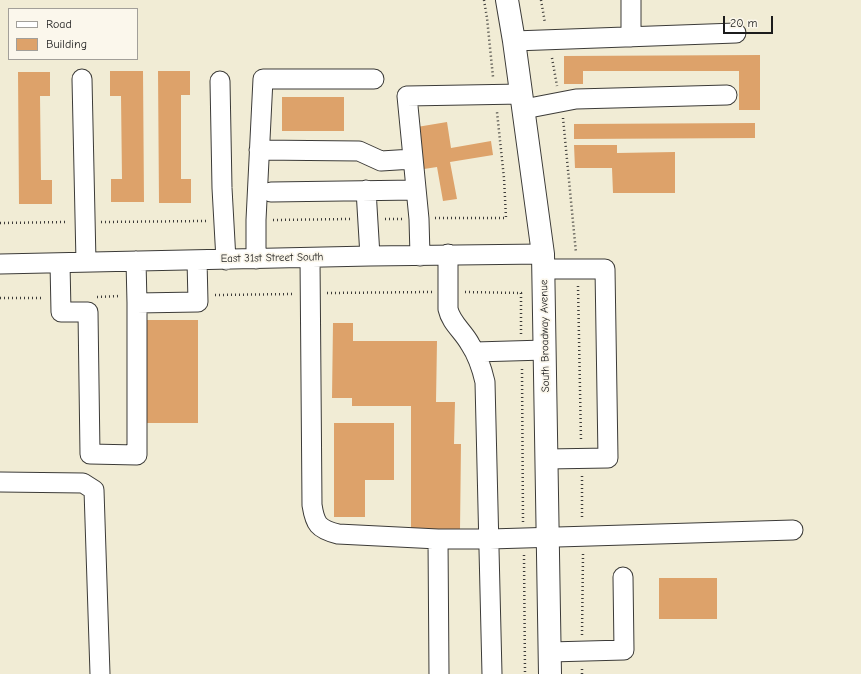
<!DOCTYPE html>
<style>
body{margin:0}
#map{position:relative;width:861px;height:674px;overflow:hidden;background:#f1ecd5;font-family:"Comic Neue",sans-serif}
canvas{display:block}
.legend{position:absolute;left:8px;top:8px;width:130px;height:52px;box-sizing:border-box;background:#fbf7ec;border:1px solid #a29f99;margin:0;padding:5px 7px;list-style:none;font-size:12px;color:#1c1c1c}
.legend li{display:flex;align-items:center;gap:8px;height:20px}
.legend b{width:20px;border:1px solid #a29f99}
.scale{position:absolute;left:723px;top:16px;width:50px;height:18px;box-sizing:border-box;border:2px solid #1c1c1c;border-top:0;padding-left:5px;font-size:12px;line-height:14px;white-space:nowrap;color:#1c1c1c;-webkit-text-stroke:3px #fbf7ec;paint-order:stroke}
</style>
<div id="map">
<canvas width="861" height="674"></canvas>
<ul class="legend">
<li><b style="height:5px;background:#fff"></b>Road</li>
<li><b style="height:11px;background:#dda26a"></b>Building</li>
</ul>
<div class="scale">20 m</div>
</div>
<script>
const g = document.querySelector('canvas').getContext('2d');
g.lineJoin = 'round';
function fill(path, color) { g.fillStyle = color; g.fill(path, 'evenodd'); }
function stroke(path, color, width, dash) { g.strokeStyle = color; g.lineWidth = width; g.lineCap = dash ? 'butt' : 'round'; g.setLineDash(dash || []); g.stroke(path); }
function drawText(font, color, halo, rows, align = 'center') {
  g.font = font + ' "Comic Neue",sans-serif'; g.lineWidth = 3.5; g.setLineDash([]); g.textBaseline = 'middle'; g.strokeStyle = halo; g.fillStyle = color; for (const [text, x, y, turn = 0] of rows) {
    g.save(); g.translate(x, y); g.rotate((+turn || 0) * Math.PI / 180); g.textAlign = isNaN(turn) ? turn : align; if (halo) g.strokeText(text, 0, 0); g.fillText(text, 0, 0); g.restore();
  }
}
fill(new Path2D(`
 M760,55v55h-21v-39h-156v13h-19v-28z
 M110,71h33l1,131h-33v-23h11l-1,-83h-11z
 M158,71h32v24h-9v84h10v24h-32z
 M18,72h32v24h-10l1,84h11v24h-33z
 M282,97h62v34h-62z
 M447,122l4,26 40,-7 2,14 -43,7 7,37 -14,2 -6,-34 -13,2 -7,-42z
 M755,123v15l-181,1v-15z
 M574,145h43v8l58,-1v41h-62l-1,-25h-37z
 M142,320h56v103h-56z
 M333,323h20v18h84l-1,61h19l-1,42h7l-1,86 -49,-1v-123h-59v-8h-20z
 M334,423h60v57h-29v37h-31z
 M659,578h58v41h-58z`), '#dda26a');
const minor = new Path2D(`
 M631,0v37
 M514,41l222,-8
 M82,79l4,183
 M220,81l2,107 4,72
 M524,109l52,-10 151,-4
 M259,150l100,1 22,10 32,-2
 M366,190l4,66
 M271,192l145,-2
 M448,254v55c3,14 15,22 22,35 8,12 12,25 15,38l7,292
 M420,256l-1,-37 -12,-123 115,-2
 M310,258l2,247c3,19 6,24 26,29l100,5h52l303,-9
 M256,259v-39l7,-141h111
 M136,261l1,42 61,-1 -1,-42
 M60,263l1,49h27l2,142 47,1v-152
 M0,264l370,-8 173,-2
 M543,269h62l3,189 -61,1
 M475,352l70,-2
 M0,482l83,1 11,7 6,184
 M438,539l1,135
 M550,652l74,-2 -1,-73`);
const major = new Path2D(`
 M507,0l7,41 29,213 7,420`);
stroke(minor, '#3c3b38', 21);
stroke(major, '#3c3b38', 24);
stroke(new Path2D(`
 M484,0l3,18 6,59
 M541,0l4,23
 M552,58l5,28
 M563,118l13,135
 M435,218h71l-2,-40 -7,-66
 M385,219h17
 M273,220l77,-1
 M101,222l105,-1
 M0,223l68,-1
 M578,286l3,155
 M465,292l56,1v41
 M327,293l105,-1
 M215,295l79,-1
 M97,297l23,-1
 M0,298h44
 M522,369l1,153
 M582,476v43
 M524,555l1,119
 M582,635l1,-81
 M582,674v-6`), '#3c3b38', 2.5, [1, 3]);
stroke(minor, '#fff', 19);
stroke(major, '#fff', 22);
drawText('11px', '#1c1c1c', '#fbf7ec', [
 ["East 31st Street South",272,258,-1],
 ["South Broadway Avenue",545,336,-91]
]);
</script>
